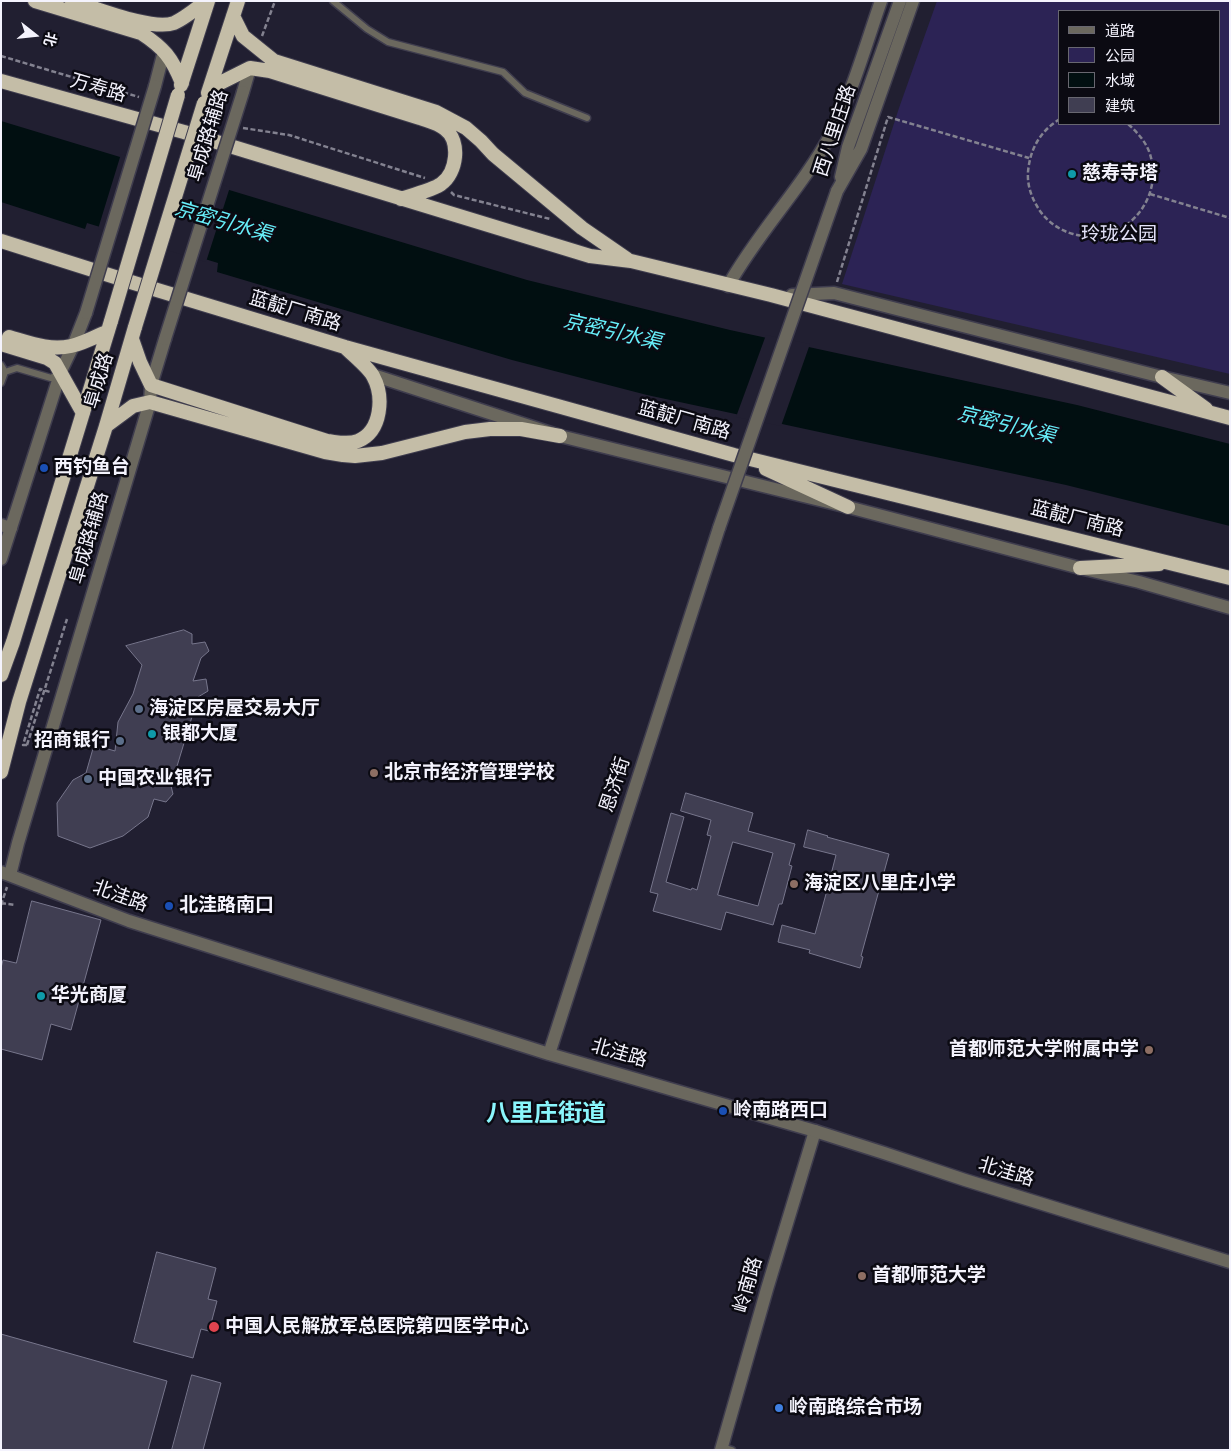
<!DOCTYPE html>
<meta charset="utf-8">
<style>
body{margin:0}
#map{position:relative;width:1231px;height:1451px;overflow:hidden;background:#211f31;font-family:"Sofia Sans Condensed","Noto Sans SC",sans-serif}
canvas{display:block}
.frame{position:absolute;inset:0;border:2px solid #f4f3fd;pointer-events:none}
.legend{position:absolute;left:1058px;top:10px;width:162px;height:115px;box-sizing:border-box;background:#0b0a12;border:1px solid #686770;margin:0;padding:6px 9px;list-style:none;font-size:15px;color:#f4f3fd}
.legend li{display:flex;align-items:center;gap:10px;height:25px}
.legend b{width:25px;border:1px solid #686770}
.north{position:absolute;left:10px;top:10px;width:50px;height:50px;-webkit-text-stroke:4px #0b0a12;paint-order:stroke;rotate:106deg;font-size:14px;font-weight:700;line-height:20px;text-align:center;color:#f4f3fd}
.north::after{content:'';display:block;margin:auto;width:18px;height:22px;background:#f4f3fd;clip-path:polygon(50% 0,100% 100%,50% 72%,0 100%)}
</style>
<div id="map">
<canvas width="1231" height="1451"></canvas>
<div class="frame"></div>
<ul class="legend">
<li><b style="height:6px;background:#6b685e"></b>道路</li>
<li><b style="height:14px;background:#2c2355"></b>公园</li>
<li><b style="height:14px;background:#010f11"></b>水域</li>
<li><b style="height:14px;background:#403e52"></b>建筑</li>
</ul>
<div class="north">北</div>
</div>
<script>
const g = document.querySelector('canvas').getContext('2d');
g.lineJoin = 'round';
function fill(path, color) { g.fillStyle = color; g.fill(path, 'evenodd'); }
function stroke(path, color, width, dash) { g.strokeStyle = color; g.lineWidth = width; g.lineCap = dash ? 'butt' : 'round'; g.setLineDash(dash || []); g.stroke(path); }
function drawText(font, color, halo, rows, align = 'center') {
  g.font = font + ' "Sofia Sans Condensed","Noto Sans SC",sans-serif'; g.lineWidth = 5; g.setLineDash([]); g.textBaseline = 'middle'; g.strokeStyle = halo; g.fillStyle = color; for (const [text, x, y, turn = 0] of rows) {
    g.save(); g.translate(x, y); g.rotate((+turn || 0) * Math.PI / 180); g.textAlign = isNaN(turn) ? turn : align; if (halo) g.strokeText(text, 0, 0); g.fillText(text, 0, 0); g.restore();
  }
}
fill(new Path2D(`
 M937,1h293v373l-388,-90 57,-176zM1060,11h160v113h-160z`), '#2c2355');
fill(new Path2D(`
 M1,121l526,159 203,50 347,75 153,39v82l-164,-41 -419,-90 -135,-35 -295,-88 1,-9 -131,-40 -2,6 -84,-27z`), '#010f11');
fill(new Path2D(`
 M121,154l109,33 -24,75 -108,-33z
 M766,335l44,9 -29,82 -45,-9z`), '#211f31');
const building = new Path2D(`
 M184,630l8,4v10l13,-2 4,9 -8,7 -8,23 13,-2 2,12 -10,6 -27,89 2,8 -7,8 -12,-3 -6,18 -25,19 -33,12 -32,-12 -1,-33 16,-23 13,-7 8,-28 21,6 3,-29 15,-28 9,-29 -16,-19z
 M686,793l67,20 -5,18 47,13 -6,21 3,1 -10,38h-3l-6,21 -47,-13 -5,18 -68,-19 5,-17 -8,-2 21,-79 13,4 -18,65 25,8 1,-2 5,2 14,-54 -4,-1 4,-15 -30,-9zM733,842l40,11 -15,53 -40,-11z
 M808,830l20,6 -1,1 62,17 -28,102 2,1 -3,11 -51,-15 1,-3 -32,-8 4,-17 33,9 11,-40 10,-39 -32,-8z
 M32,901l69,19 -30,110 -20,-6 -9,36 -41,-11v-81l2,-8 13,3z
 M157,1252l59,16 -8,31 9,2 -8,30 -8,-2 -8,29 -59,-16z
 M1,1334l166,47 -19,69h-147z
 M192,1375l29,8 -18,67h-31z`);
fill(building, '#403e52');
stroke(building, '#77768c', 1);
const service = new Path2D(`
 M333,1l34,28 21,13 115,30 22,21 62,25
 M1,365l4,7
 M1,383l4,-11 12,-4 34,10 8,-4
 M722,1447l10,3`);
const minor = new Path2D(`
 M1,525l10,3
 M721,1450l46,-161 48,-158`);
const tertiary = new Path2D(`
 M155,86l9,-35
 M243,92l7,-24
 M841,177l7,-30 52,-146
 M837,191l24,-42 52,-148
 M728,286c30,-54 74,-98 103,-152 21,-40 35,-90 50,-133
 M792,295l42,-2 328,84 68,16
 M373,375l187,61 288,71 232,61 59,14 91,26
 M1,559l60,-188 12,-25 13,-33
 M1,872l128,49 420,133 266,77 69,22 81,27 265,82
 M10,875l8,-32 132,-441 1,-17 14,-46
 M549,1054l170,-526`);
const trunk = new Path2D(`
 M35,1l106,32c23,15 31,25 41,50
 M72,1c24,7 80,30 102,22 11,-5 22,-14 32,-22
 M233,16l10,20 31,25 162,51 30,16 15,13 12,13 89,74 45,31
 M1,81l183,51 406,124 41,5 140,34 459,123
 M181,85l27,-84
 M210,88l40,-20 20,3 150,47c8,3 18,5 25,11 16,12 12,44 -4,55 -6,5 -31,12 -40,15
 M208,93l30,-92
 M1,241l133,42 211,64 389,108 496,123
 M9,337c21,6 41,14 62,9 13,-3 26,-10 37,-15
 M132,339l8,23 11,23 176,56c10,1 21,4 31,0 24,-10 26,-45 15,-65 -4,-8 -20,-21 -27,-28
 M1,344l46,14 8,5 28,50
 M1162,377l44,32
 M106,426l27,-20 17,-4 175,50 18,3 12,1 27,-3 83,-21 25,-3h31l39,7
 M766,469l82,38
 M1080,568l79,-4
 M1,675l12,-33 98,-321
 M1,772l18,-70 87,-276 29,-99`);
stroke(service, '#3f3d4e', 9);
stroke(minor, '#3f3d4e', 15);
stroke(tertiary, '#3f3d4e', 15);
stroke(trunk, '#3f3d4e', 16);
stroke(new Path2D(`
 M262,36l13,-35
 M1,56l138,41
 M1060,119c-20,12 -30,30 -32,53 -1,14 4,27 12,39 8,11 19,19 33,23 48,14 92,-32 77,-80 -4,-12 -12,-21 -22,-30
 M243,128l46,7 136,43
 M451,192l3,3 96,24
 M1150,194l80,24
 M837,282l51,-165 141,41
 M98,537l-3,-1 7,-24
 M27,745l40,-126
 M27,745h-4l17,-56 10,3
 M1,903l14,2
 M1,905l6,-18`), '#838290', 2.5, [5, 2.5]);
stroke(service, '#6b685e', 6);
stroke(minor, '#6b685e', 12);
stroke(tertiary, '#6b685e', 12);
stroke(trunk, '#c4bda7', 14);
const tertiaryBridge = new Path2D(`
 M86,313l69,-227
 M165,339l78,-247
 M719,528l118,-337`);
const trunkBridge = new Path2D(`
 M111,321l67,-226
 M135,327l69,-224`);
stroke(tertiaryBridge, '#3f3d4e', 15, []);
stroke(trunkBridge, '#3f3d4e', 16, []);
stroke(tertiaryBridge, '#6b685e', 12);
stroke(trunkBridge, '#c4bda7', 14);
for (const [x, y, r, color] of [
 [1072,174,5,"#0f9aa8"],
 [44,468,5,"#1a4fb4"],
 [139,709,5,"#5c6f8a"],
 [152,734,5,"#0f9aa8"],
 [120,741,5,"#5c6f8a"],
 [374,773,5,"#8d6e63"],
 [88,779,5,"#5c6f8a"],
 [794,884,5,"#8d6e63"],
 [169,906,5,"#1a4fb4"],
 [41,996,5,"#0f9aa8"],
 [1149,1050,5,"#8d6e63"],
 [723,1111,5,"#1a4fb4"],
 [862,1276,5,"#8d6e63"],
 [214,1327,6,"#e0444e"],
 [779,1408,5,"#3f7fe0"]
]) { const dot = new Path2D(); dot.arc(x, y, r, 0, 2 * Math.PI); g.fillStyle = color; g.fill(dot); stroke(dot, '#0b0a12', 2); }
drawText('19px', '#f4f3fd', '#0b0a12', [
 ["万寿路",98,89,16],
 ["西八里庄路",836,131,-72],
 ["阜成路辅路",209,136,-73],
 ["蓝靛厂南路",295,312,17],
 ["阜成路",100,381,-73],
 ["蓝靛厂南路",684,421,16],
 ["蓝靛厂南路",1077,520,14],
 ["阜成路辅路",90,538,-74],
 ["恩济街",616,785,-72],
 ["北洼路",120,897,20],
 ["北洼路",619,1054,16],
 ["北洼路",1006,1173,17],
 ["岭南路",749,1285,-74]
]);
drawText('bold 19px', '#f4f3fd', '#0b0a12', [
 ["慈寿寺塔",1082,174],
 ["西钓鱼台",54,468],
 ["海淀区房屋交易大厅",149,709],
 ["银都大厦",162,734],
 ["招商银行",110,741,"right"],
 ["北京市经济管理学校",384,773],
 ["中国农业银行",98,779],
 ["海淀区八里庄小学",804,884],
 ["北洼路南口",179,906],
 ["华光商厦",51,996],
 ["首都师范大学附属中学",1139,1050,"right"],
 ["岭南路西口",733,1111],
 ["首都师范大学",872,1276],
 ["中国人民解放军总医院第四医学中心",225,1327],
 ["岭南路综合市场",789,1408]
], 'left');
drawText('19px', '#e3e2f8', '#0b0a12', [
 ["玲珑公园",1119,235]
]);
drawText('italic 20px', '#67effa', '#0b0a12', [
 ["京密引水渠",223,223,16],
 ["京密引水渠",612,333,13],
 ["京密引水渠",1006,426,14]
]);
drawText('bold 24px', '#8af6fc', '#0b0a12', [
 ["八里庄街道",546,1115]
]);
</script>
